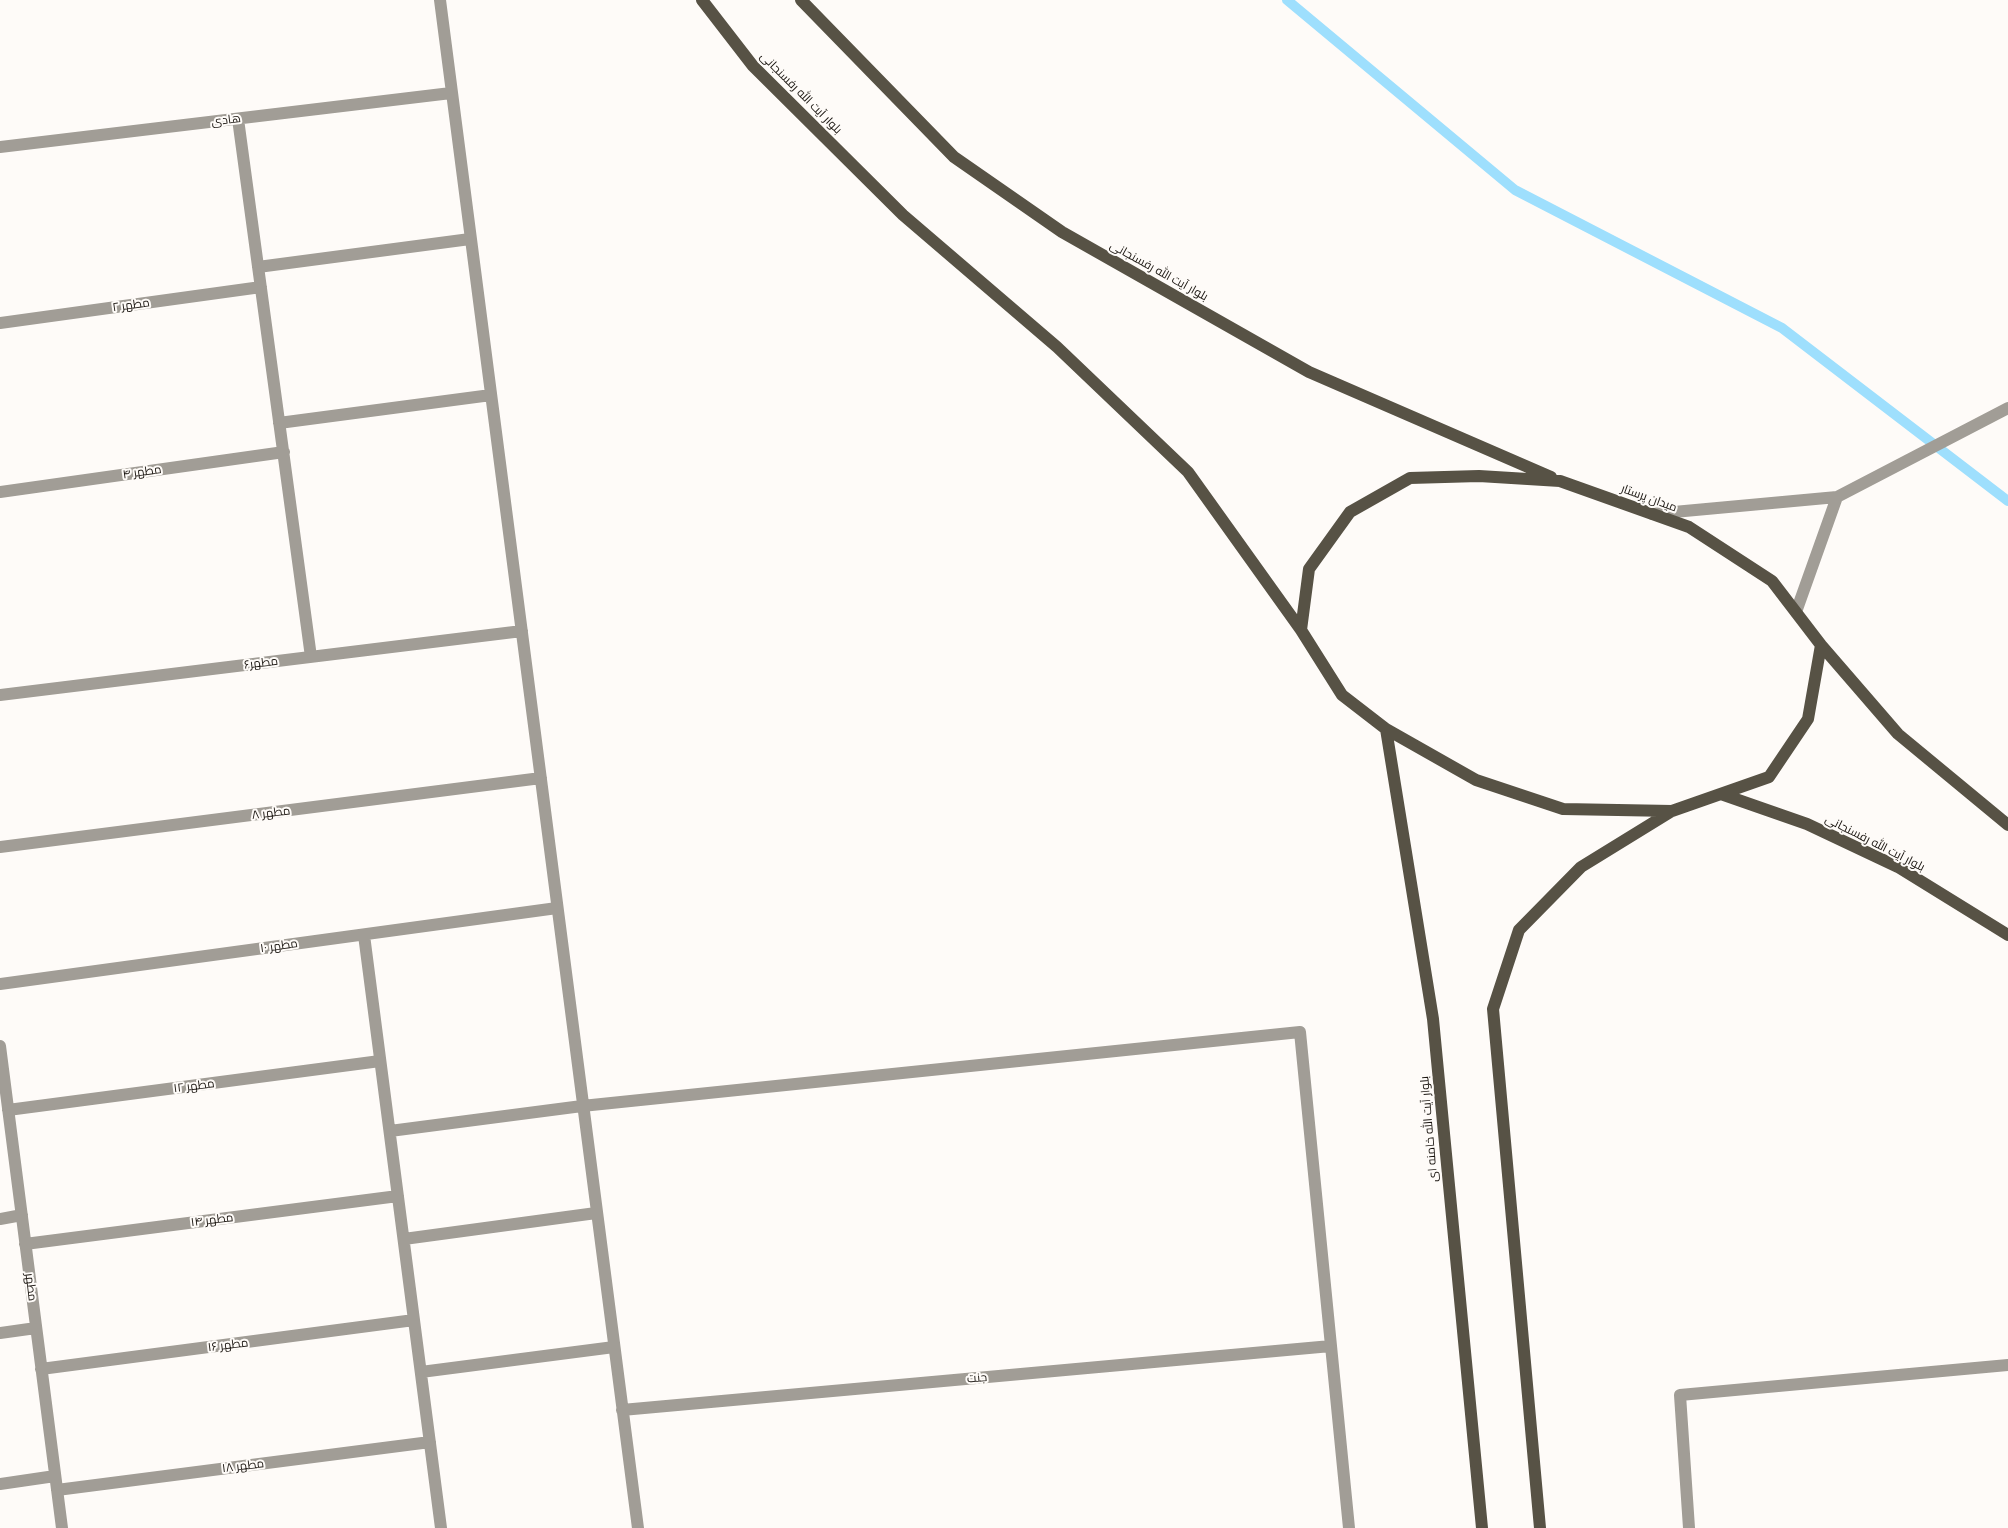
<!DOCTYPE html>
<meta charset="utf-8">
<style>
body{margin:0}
canvas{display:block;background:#fefbf8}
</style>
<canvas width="2008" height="1528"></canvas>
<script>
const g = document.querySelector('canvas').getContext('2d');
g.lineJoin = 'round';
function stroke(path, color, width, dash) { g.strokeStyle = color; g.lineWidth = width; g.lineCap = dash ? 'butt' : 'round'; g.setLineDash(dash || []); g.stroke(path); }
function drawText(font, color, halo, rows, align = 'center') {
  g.font = font + ' "Public Sans",Cairo,sans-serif'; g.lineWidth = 4; g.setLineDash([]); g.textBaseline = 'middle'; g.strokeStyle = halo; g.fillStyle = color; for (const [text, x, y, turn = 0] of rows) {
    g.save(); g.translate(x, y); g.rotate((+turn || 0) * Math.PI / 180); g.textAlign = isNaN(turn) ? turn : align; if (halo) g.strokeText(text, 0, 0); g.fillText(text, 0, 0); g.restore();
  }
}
stroke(new Path2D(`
 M1287,0l228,190 267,138 226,173`), '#9edffd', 10);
stroke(new Path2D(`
 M440,0l198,1528
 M238,119l73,538
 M0,147l451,-54
 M258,267l212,-28
 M0,323l261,-36
 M279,423l212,-28
 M0,492l284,-40
 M1652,514l185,-17 171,-89
 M1796,612l41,-115
 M0,695l522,-64
 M0,847l541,-69
 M364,935l77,593
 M0,984l557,-76
 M0,1046l62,482
 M8,1110l372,-49
 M390,1131l192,-25 718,-74 49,496
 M0,1219l22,-4
 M404,1239l192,-26
 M25,1244l373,-48
 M0,1333l36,-5
 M41,1369l373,-49
 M421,1372l193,-25
 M622,1410l709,-64
 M0,1484l55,-8
 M57,1490l373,-48
 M1689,1528l-9,-133 328,-30`), '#a19d96', 12);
stroke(new Path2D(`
 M702,0l51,66 150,149 154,132 131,125 113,158
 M801,0l153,157 108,75 247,140 242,105
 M1479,476l81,5 129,46 83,54 49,64 -13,74 -39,58 -97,34 -109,-2 -87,-29 -90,-51 -44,-34 -41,-65 8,-61 41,-57 60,-34z
 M1821,645l77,89 110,91
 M1386,729l47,290 49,509
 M1721,794l86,30 91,43 110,68
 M1540,1528l-47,-519 26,-79 62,-63 91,-56`), '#575245', 12);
drawText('12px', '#19140f', '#fefbf8', [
 ["بلوار آیت الله رفسنجانی",801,93,45],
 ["هادی",226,120,-7],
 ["بلوار آیت الله رفسنجانی",1159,271,29],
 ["مطهر ۲",131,305,-8],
 ["مطهر ۴",142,472,-8],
 ["میدان پرستار",1649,498,20],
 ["مطهر۶",261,663,-7],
 ["مطهر ۸",271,813,-7],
 ["بلوار آیت الله رفسنجانی",1875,843,27],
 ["مطهر ۱۰",279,946,-8],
 ["مطهر ۱۲",194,1086,-7],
 ["بلوار آیت الله خامنه ای",1429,1129,-95],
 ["مطهر ۱۴",212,1220,-7],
 ["مطهر",31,1287,83],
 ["مطهر ۱۶",228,1345,-7],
 ["جنت",977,1378,-5],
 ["مطهر ۱۸",243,1466,-7]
]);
</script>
